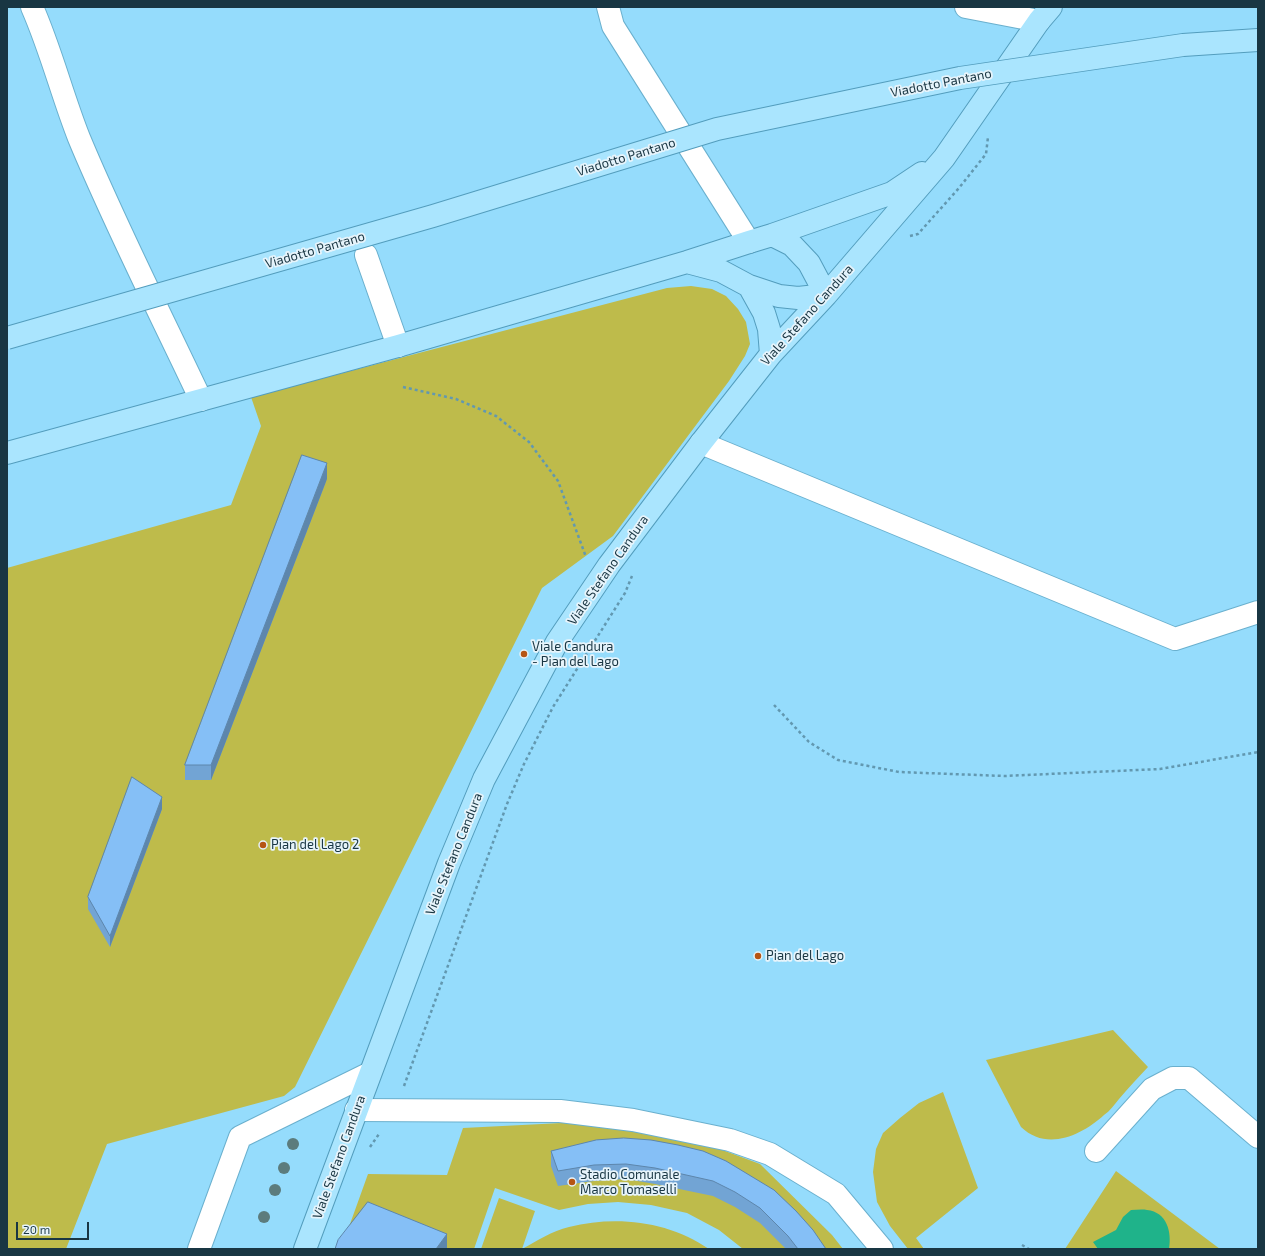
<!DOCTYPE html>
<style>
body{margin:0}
#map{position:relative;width:1265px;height:1256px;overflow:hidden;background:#95dcfc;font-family:"Exo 2",sans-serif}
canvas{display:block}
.frame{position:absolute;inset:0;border:8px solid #193643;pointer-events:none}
.scale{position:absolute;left:16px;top:1222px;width:73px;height:18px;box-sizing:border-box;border:2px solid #193643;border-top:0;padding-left:5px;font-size:12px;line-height:14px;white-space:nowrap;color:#193643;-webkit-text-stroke:3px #e7f4fb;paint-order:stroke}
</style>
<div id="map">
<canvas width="1265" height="1256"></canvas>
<div class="frame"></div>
<div class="scale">20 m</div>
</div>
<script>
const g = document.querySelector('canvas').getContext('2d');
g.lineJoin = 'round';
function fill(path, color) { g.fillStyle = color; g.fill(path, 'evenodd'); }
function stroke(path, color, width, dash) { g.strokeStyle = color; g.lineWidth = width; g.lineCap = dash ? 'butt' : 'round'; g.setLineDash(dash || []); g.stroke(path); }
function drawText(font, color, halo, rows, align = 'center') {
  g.font = font + ' "Exo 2",sans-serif'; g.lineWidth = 3.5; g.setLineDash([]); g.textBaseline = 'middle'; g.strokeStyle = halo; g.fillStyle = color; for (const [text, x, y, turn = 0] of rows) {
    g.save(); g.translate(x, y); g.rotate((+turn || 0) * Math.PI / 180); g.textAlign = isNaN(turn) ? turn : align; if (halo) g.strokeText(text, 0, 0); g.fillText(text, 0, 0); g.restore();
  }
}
fill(new Path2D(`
 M691,286l21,3 14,7 12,13 8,13 4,22 -5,12 -16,25 -116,155 -71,52 -247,499 -11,9 -177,48 -41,105h-59v-681l224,-63 30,-79 -10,-29 416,-109z
 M1113,1030l35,37c-10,11 -20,21 -29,32 -5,6 -9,12 -15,16 -22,20 -57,37 -83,12l-35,-67z
 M943,1092l35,96 -62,50 8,11h-16l-18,-23 -13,-24 -4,-30 3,-23 7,-16 17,-15 19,-15z
 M601,1121l81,14 78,29 72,71 11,14h-100l-24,-19 -32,-17 -36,-8 -33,-3 -30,2 -29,6 -64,-22 -21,61h-133l27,-75 79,1 16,-47z
 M1116,1171l104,78h-155z
 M499,1198l36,13 -13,38c15,-8 30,-18 47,-22 47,-12 100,-6 140,22h-228z`), '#bebb4b');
fill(new Path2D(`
 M1131,1210c5,0 11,-1 16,0 20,2 25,22 22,39h-71l-5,-7 23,-12 7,-13z`), '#1fb38a');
const minor = new Path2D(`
 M32,7c19,43 30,88 47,131 37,89 81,175 122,262
 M608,7l5,19 136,216
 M966,7l73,14
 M366,255l32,91
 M701,443l474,196 83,-27
 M356,1110l204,1 73,9 97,20 40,14 66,40 46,55
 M1096,1151l56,-62 21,-11h16l69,59
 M199,1249l41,-112 130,-64`);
const major = new Path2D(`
 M687,262l34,9 28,15 30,10 19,2 28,-3 -17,-32 -17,-18 -20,-10
 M749,286l15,27 5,16 2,25
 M7,453l391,-107 289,-84 62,-20 23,-7 120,-42 30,-20
 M305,1249l144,-386 35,-84 73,-137 52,-77 92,-122 70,-89 55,-59 118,-137 95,-137 12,-14`);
stroke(minor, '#6ab0ce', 24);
stroke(major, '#539dbd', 24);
stroke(new Path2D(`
 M910,236l8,-2 41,-46 27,-34 2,-17
 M403,387l53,12 40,17 33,26 29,39 28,76
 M774,705l35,37 29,18 61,12 105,4 156,-7 98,-17
 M404,1086l103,-282 17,-40 29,-57 72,-114 7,-17
 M370,1147l9,-13
 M1022,1245l7,4`), '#6298b0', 2.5, [3, 3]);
stroke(minor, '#fff', 22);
stroke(major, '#aae5fe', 22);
const majorBridge = new Path2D(`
 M7,338l426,-122 284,-87 243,-51 223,-33 75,-5`);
stroke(majorBridge, '#539dbd', 24, []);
stroke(majorBridge, '#aae5fe', 22);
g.fillStyle = '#5c7c7d';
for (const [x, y] of [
 [293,1144],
 [284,1168],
 [275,1190],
 [264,1217]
]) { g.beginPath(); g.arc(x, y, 6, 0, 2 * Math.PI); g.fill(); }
fill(new Path2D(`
 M327,479l-116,301h-26v-15z
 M162,809l-52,138 -22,-38v-12z
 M678,1145l148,104h-40l-26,-26 -25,-16 -22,-11 -58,-12 -29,-5 -32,2 -36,5 -7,-20v-15z`), '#72a4d4');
fill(new Path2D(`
 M327,463v16l-116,301v-15z
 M162,797v12l-52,138v-11z
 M447,1234v15h-11z`), '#5d86ac');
const building = new Path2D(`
 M302,455l25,8 -116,302h-26z
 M132,777l30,20 -52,139 -22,-39z
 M624,1138l27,2 27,5 25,6 23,10 48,29 22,21 17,19 13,19h-28l-10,-13 -28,-28 -25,-16 -22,-11 -58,-13 -29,-4 -32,1 -36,6 -7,-20 45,-11z
 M368,1202l79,32 -11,15h-101l3,-9z`);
fill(building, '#85bff6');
stroke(building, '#5d86ac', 1);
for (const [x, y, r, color] of [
 [524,654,4,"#b65514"],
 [263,845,4,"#b65514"],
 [758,956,4,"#b65514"],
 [572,1182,4,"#b65514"]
]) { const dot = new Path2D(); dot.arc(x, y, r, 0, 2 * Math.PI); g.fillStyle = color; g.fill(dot); stroke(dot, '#e7f4fb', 1.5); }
drawText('13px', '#193643', '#e7f4fb', [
 ["Viadotto Pantano",941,83,-11],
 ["Viadotto Pantano",626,157,-17],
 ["Viadotto Pantano",315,250,-16],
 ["Viale Stefano Candura",807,315,-48],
 ["Viale Stefano Candura",608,570,-55],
 ["Viale Stefano Candura",454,854,-68],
 ["Viale Stefano Candura",339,1157,-70]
]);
drawText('13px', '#193643', '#e7f4fb', [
 ["Viale Candura",532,647],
 ["- Pian del Lago",532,662],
 ["Pian del Lago 2",271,845],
 ["Pian del Lago",766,956],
 ["Stadio Comunale",580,1175],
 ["Marco Tomaselli",580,1190]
], 'left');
</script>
